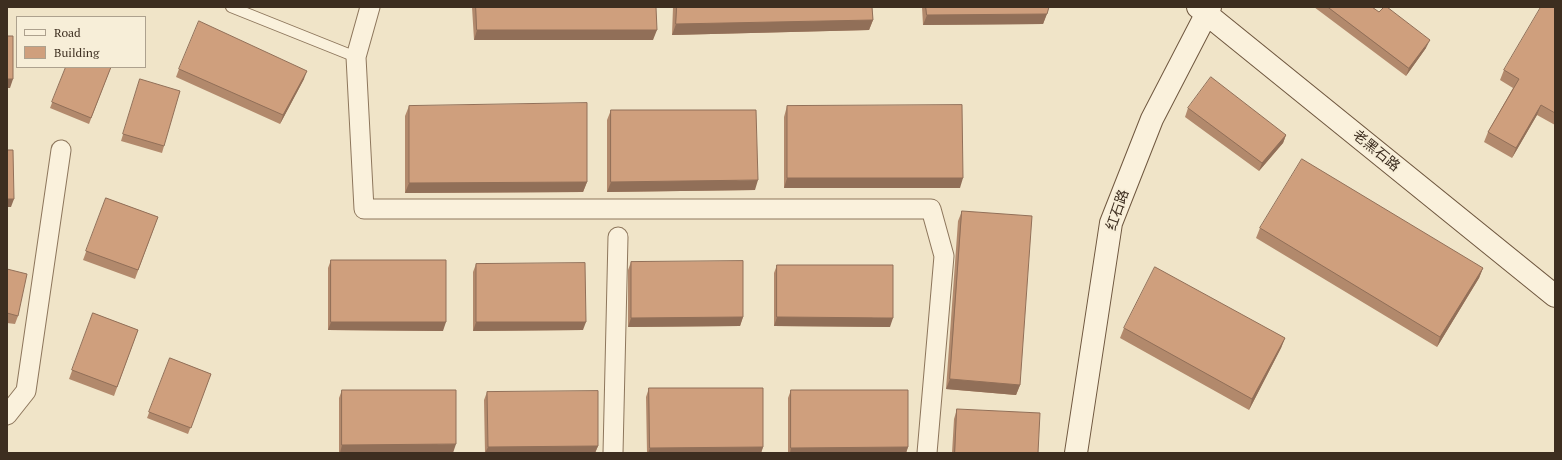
<!DOCTYPE html>
<meta charset="utf-8">
<style>
body{margin:0}
#map{position:relative;width:1562px;height:460px;overflow:hidden;background:#f0e4c8;font-family:"PT Serif",serif}
canvas{display:block}
.frame{position:absolute;inset:0;border:8px solid #3d2e20;pointer-events:none}
.legend{position:absolute;left:16px;top:16px;width:130px;height:52px;box-sizing:border-box;background:#f7eed8;border:1px solid #ada18e;margin:0;padding:5px 7px;list-style:none;font-size:12px;color:#3d2e20}
.legend li{display:flex;align-items:center;gap:8px;height:20px}
.legend b{width:20px;border:1px solid #ada18e}
</style>
<div id="map">
<canvas width="1562" height="460"></canvas>
<div class="frame"></div>
<ul class="legend">
<li><b style="height:5px;background:#faf1dc"></b>Road</li>
<li><b style="height:11px;background:#cf9f7d"></b>Building</li>
</ul>
</div>
<script>
const g = document.querySelector('canvas').getContext('2d');
g.lineJoin = 'round';
function stroke(path, color, width, dash) { g.strokeStyle = color; g.lineWidth = width; g.lineCap = dash ? 'butt' : 'round'; g.setLineDash(dash || []); g.stroke(path); }
function fill(path, color) { g.fillStyle = color; g.fill(path, 'evenodd'); }
function drawText(font, color, halo, rows, align = 'center') {
  g.font = font + ' "PT Serif","Noto Sans SC",serif'; g.lineWidth = 4; g.setLineDash([]); g.textBaseline = 'middle'; g.strokeStyle = halo; g.fillStyle = color; for (const [text, x, y, turn = 0] of rows) {
    g.save(); g.translate(x, y); g.rotate((+turn || 0) * Math.PI / 180); g.textAlign = isNaN(turn) ? turn : align; if (halo) g.strokeText(text, 0, 0); g.fillText(text, 0, 0); g.restore();
  }
}
const lane = new Path2D(`
 M231,7l125,50`);
const street = new Path2D(`
 M370,7l-14,50 8,152h567l13,47 -17,197
 M7,415l19,-24 35,-241
 M613,453l5,-216`);
const secondary = new Path2D(`
 M1198,7l357,289
 M1076,453l35,-230 41,-104 58,-112`);
stroke(lane, '#8d765c', 12);
stroke(street, '#8d765c', 21);
stroke(secondary, '#6f573f', 24);
stroke(lane, '#faf1dc', 10);
stroke(street, '#faf1dc', 19);
stroke(secondary, '#faf1dc', 22);
fill(new Path2D(`
 M472,7h184l-3,33h-179z
 M673,7h199l1,13 -4,10 -197,5z
 M922,7h127l-6,17 -120,1z
 M1314,7h58l54,41 -20,28z
 M1555,7v118l-18,-10 -25,43 -28,-16 4,-10 25,-44 -13,-8 4,-10z
 M66,67h45l-22,57 -39,-16z
 M179,69l125,10 -24,45 -104,-47z
 M140,79l24,67 -2,7 -41,-12z
 M409,106l178,76 -4,10 -178,1v-77z
 M787,106l173,82h-176v-71z
 M1188,108l98,27 -3,8 -24,28 -74,-54z
 M611,110l144,80 -148,2v-72z
 M106,198l52,19 -23,62 -52,-19z
 M962,211l58,174 -4,10 -70,-6 12,-168z
 M1260,228l223,40 -4,10 -42,69 -181,-109z
 M331,260l112,71 -115,-1v-62z
 M631,262l112,55 -3,9 -112,1v-57z
 M476,264l107,66 -110,1v-59z
 M777,265l113,62 -116,-1v-53z
 M7,269l11,47 -3,8 -8,-1z
 M93,313l45,17 -24,66 -45,-17z
 M1124,328l161,10 -4,10 -32,62 -129,-72z
 M170,358l41,16 -23,60 -41,-16z
 M649,388l114,59 -2,6h-114l-1,-56z
 M342,390l111,63h-114v-55z
 M791,390l117,57 -2,6h-118v-55z
 M487,392l111,54 -3,7h-110l-1,-53z
 M957,409l81,44h-86l2,-34z`), '#b2896c');
fill(new Path2D(`
 M1047,14l-4,10 -120,1 4,-10z
 M873,20l-4,10 -197,5 4,-11z
 M477,30h180l-4,10h-179z
 M1430,40l-4,8 -20,28 3,-8z
 M307,71l-3,8 -24,45 3,-9z
 M7,79h6l-3,9h-3z
 M1541,105l-4,10 -25,43 4,-10z
 M1286,135l-3,8 -24,28 3,-8z
 M787,178h176l-3,10h-176z
 M758,180l-3,10 -148,2 4,-10z
 M587,182l-4,10 -178,1 4,-10z
 M7,199h7l-3,8h-4z
 M1483,268l-4,10 -42,69 3,-10z
 M743,317l-3,9 -112,1 3,-9z
 M777,317l116,1 -3,9 -116,-1z
 M331,322h115l-3,9 -115,-1z
 M476,322h110l-3,8 -110,1z
 M1285,338l-4,10 -32,62 3,-11z
 M950,379l70,6 -4,10 -70,-6z
 M456,444l-3,9h-113l2,-8z
 M598,446l-3,7h-110l3,-6z
 M763,447l-2,6h-113l2,-5z
 M908,447l-2,6h-116l1,-5z`), '#916f58');
const building = new Path2D(`
 M476,7h180l1,23h-180z
 M677,7h195l1,13 -197,4z
 M926,7h123l-2,7 -120,1z
 M1328,7h44l7,5 5,-5h3l43,33 -21,28z
 M1541,7h14v106l-14,-8 -25,43 -28,-16 31,-53 -15,-9z
 M199,21l108,50 -24,44 -104,-46z
 M7,36h6v43h-6z
 M66,67h45l-20,51 -39,-16z
 M1211,77l75,58 -24,28 -74,-55z
 M140,79l40,12 -16,55 -41,-12z
 M587,103v79l-178,1v-77z
 M962,105l1,73h-176v-72z
 M611,110h145l2,70 -147,2z
 M7,150h6l1,49h-7z
 M1302,159l181,109 -43,69 -180,-109z
 M106,198l52,19 -20,53 -52,-19z
 M962,211l70,5 -12,169 -70,-6z
 M331,260h115v62h-115z
 M743,261v56l-112,1v-56z
 M585,263l1,59h-110v-58z
 M777,265h116v53l-116,-1z
 M1155,267l130,71 -33,61 -128,-71z
 M7,269l20,5 -9,42 -11,-3z
 M93,313l45,17 -21,57 -45,-17z
 M170,358l41,16 -20,54 -42,-16z
 M649,388h114v59l-113,1z
 M342,390h114v54l-114,1z
 M791,390h117v57l-117,1z
 M598,391v55l-110,1 -1,-55z
 M957,409l83,4 -2,40h-83z`);
fill(building, '#cf9f7d');
stroke(building, '#916f58', 1);
drawText('14px', '#3d2e20', '#f7eed8', [
 ["老黑石路",1376,151,39],
 ["红石路",1118,210,-71]
]);
</script>
